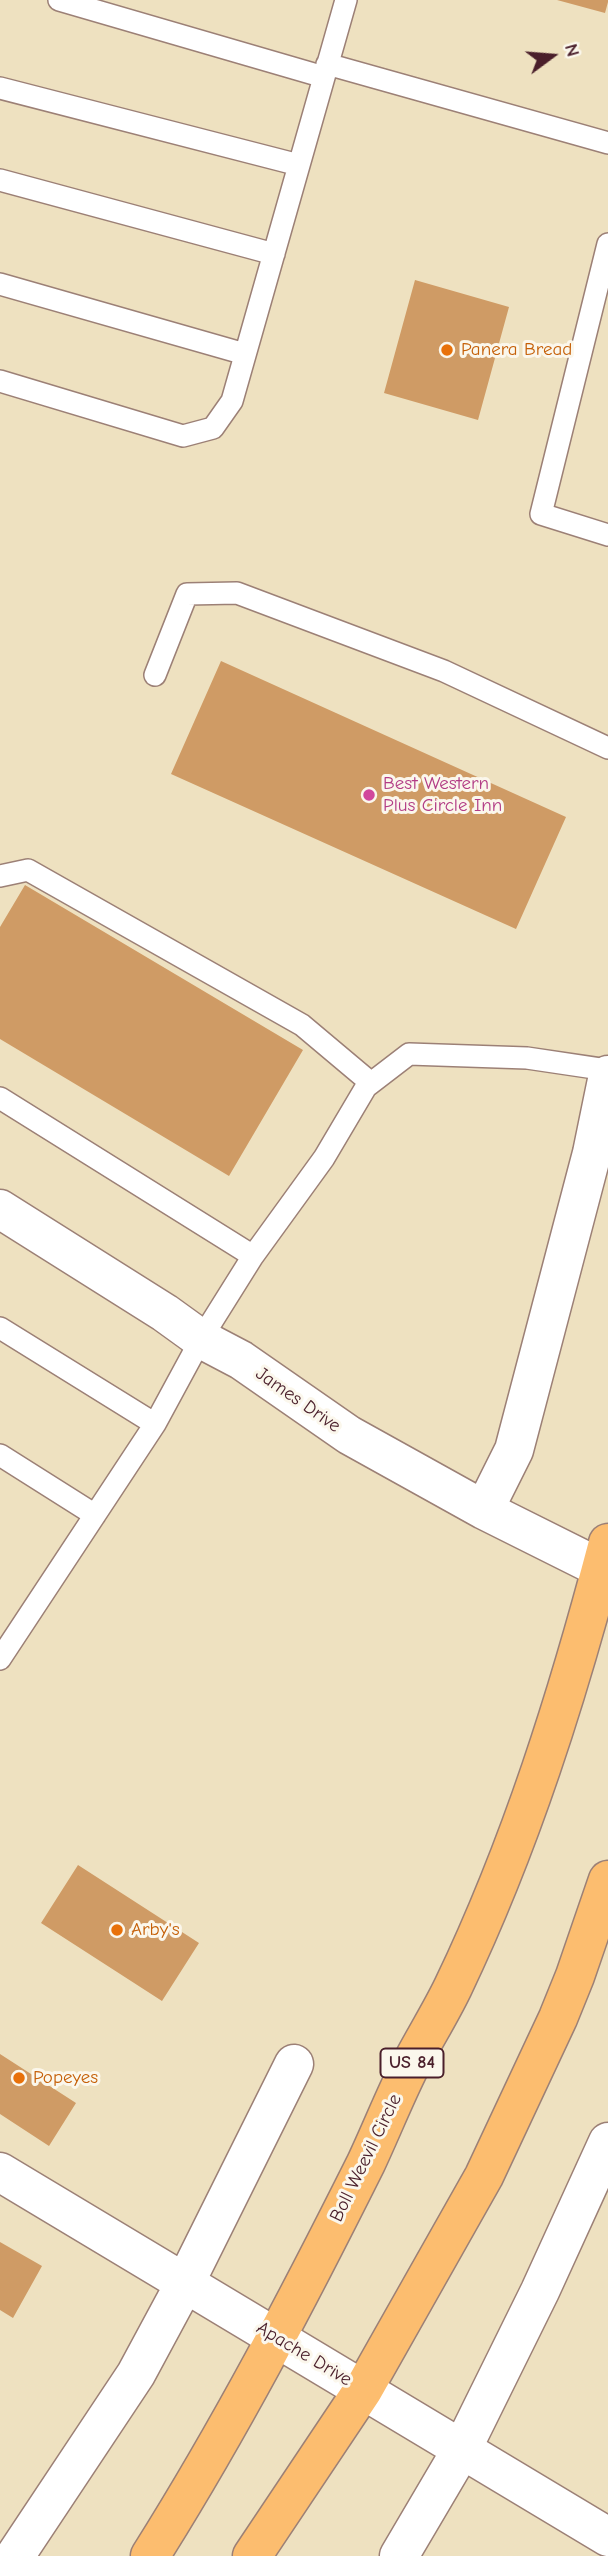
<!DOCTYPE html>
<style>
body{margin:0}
#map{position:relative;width:608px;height:2556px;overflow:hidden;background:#eee1c0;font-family:"Comic Neue",sans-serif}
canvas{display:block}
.north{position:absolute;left:517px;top:21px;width:70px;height:70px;-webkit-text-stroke:5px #fbf7ec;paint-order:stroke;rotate:74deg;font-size:19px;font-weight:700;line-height:28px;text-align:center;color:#4a1f2b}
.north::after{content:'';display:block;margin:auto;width:24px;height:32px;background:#4a1f2b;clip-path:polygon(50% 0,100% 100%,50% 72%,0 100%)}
</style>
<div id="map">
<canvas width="608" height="2556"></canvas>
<div class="north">N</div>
</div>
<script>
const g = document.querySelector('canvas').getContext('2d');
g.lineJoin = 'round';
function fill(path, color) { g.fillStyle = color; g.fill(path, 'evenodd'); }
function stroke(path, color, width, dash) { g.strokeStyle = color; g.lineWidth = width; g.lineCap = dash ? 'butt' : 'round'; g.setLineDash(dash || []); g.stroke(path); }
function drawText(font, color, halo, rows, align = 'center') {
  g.font = font + ' "Comic Neue",sans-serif'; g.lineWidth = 6; g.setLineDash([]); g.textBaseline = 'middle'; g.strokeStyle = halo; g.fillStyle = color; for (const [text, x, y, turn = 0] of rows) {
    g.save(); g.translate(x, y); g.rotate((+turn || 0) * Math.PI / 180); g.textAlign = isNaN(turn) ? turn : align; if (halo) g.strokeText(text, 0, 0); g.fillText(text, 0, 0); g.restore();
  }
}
fill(new Path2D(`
 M557,0h51v2l-3,11z
 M415,280l94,27 -31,113 -94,-27z
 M221,661l345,156 -50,112 -345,-155z
 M25,885l278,165 -74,126 -229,-137v-112z
 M78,1865l121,78 -37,58 -121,-78z
 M0,2054l76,49 -27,43 -49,-32z
 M0,2242l42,24 -29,52 -13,-8z`), '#cf9b65');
const lane = new Path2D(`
 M59,0l265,77
 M327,64l281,79
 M0,88l299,77
 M0,180l274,74
 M608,244l-67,270 67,21
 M0,284l245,70
 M0,381l183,55 30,-8 19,-27 114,-401
 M155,675l32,-81 50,-1 207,78 164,77
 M0,876l28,-6 274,155 69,58
 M0,1098l253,158 -52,83 -46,85 -155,-96
 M253,1256l71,-98 42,-71 43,-33 118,4 81,12
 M0,1455l95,60
 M0,1659l155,-235`);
const street = new Path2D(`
 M0,1209l165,104 36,26 40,21 108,75 135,75 124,62
 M484,1510l30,-60 78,-297 16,-78
 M0,2172l608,365
 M15,2556l121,-182 49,-91 109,-219
 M399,2556l63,-107 78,-158 68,-149`);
const highway = new Path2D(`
 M150,2556c80,-127 149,-259 216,-393 15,-32 28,-65 44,-97 14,-27 30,-52 43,-79 68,-142 115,-292 155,-444
 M252,2556l111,-166 121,-214 74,-158 17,-42 33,-96`);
stroke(lane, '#9c8076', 24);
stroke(street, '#9c8076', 41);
stroke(highway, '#9c8076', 41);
stroke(lane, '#fff', 21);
stroke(street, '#fff', 38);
stroke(highway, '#fcbd6f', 38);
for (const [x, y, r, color] of [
 [447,350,7,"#e8710a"],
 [369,795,7,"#d1479c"],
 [117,1930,7,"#e8710a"],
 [19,2078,7,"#e8710a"]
]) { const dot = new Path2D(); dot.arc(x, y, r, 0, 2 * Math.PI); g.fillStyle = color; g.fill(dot); stroke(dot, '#fbf7ec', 2.5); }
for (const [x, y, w] of [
 [412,2063,63]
]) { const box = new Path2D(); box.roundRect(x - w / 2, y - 14.5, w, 29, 5); g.fillStyle = '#fbf7ec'; g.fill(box); stroke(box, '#4a1f2b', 2); }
drawText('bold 18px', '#4a1f2b', null, [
 ["US 84",412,2063]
]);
drawText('19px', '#c56008', '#fbf7ec', [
 ["Panera Bread",461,350],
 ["Arby's",131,1930],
 ["Popeyes",33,2078]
], 'left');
drawText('19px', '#b23c85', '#fbf7ec', [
 ["Best Western",383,784],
 ["Plus Circle Inn",383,806]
], 'left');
drawText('19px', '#4a1f2b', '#fbf7ec', [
 ["James Drive",298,1400,35],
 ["Boll Weevil Circle",366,2158,-64],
 ["Apache Drive",304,2354,31]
]);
</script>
